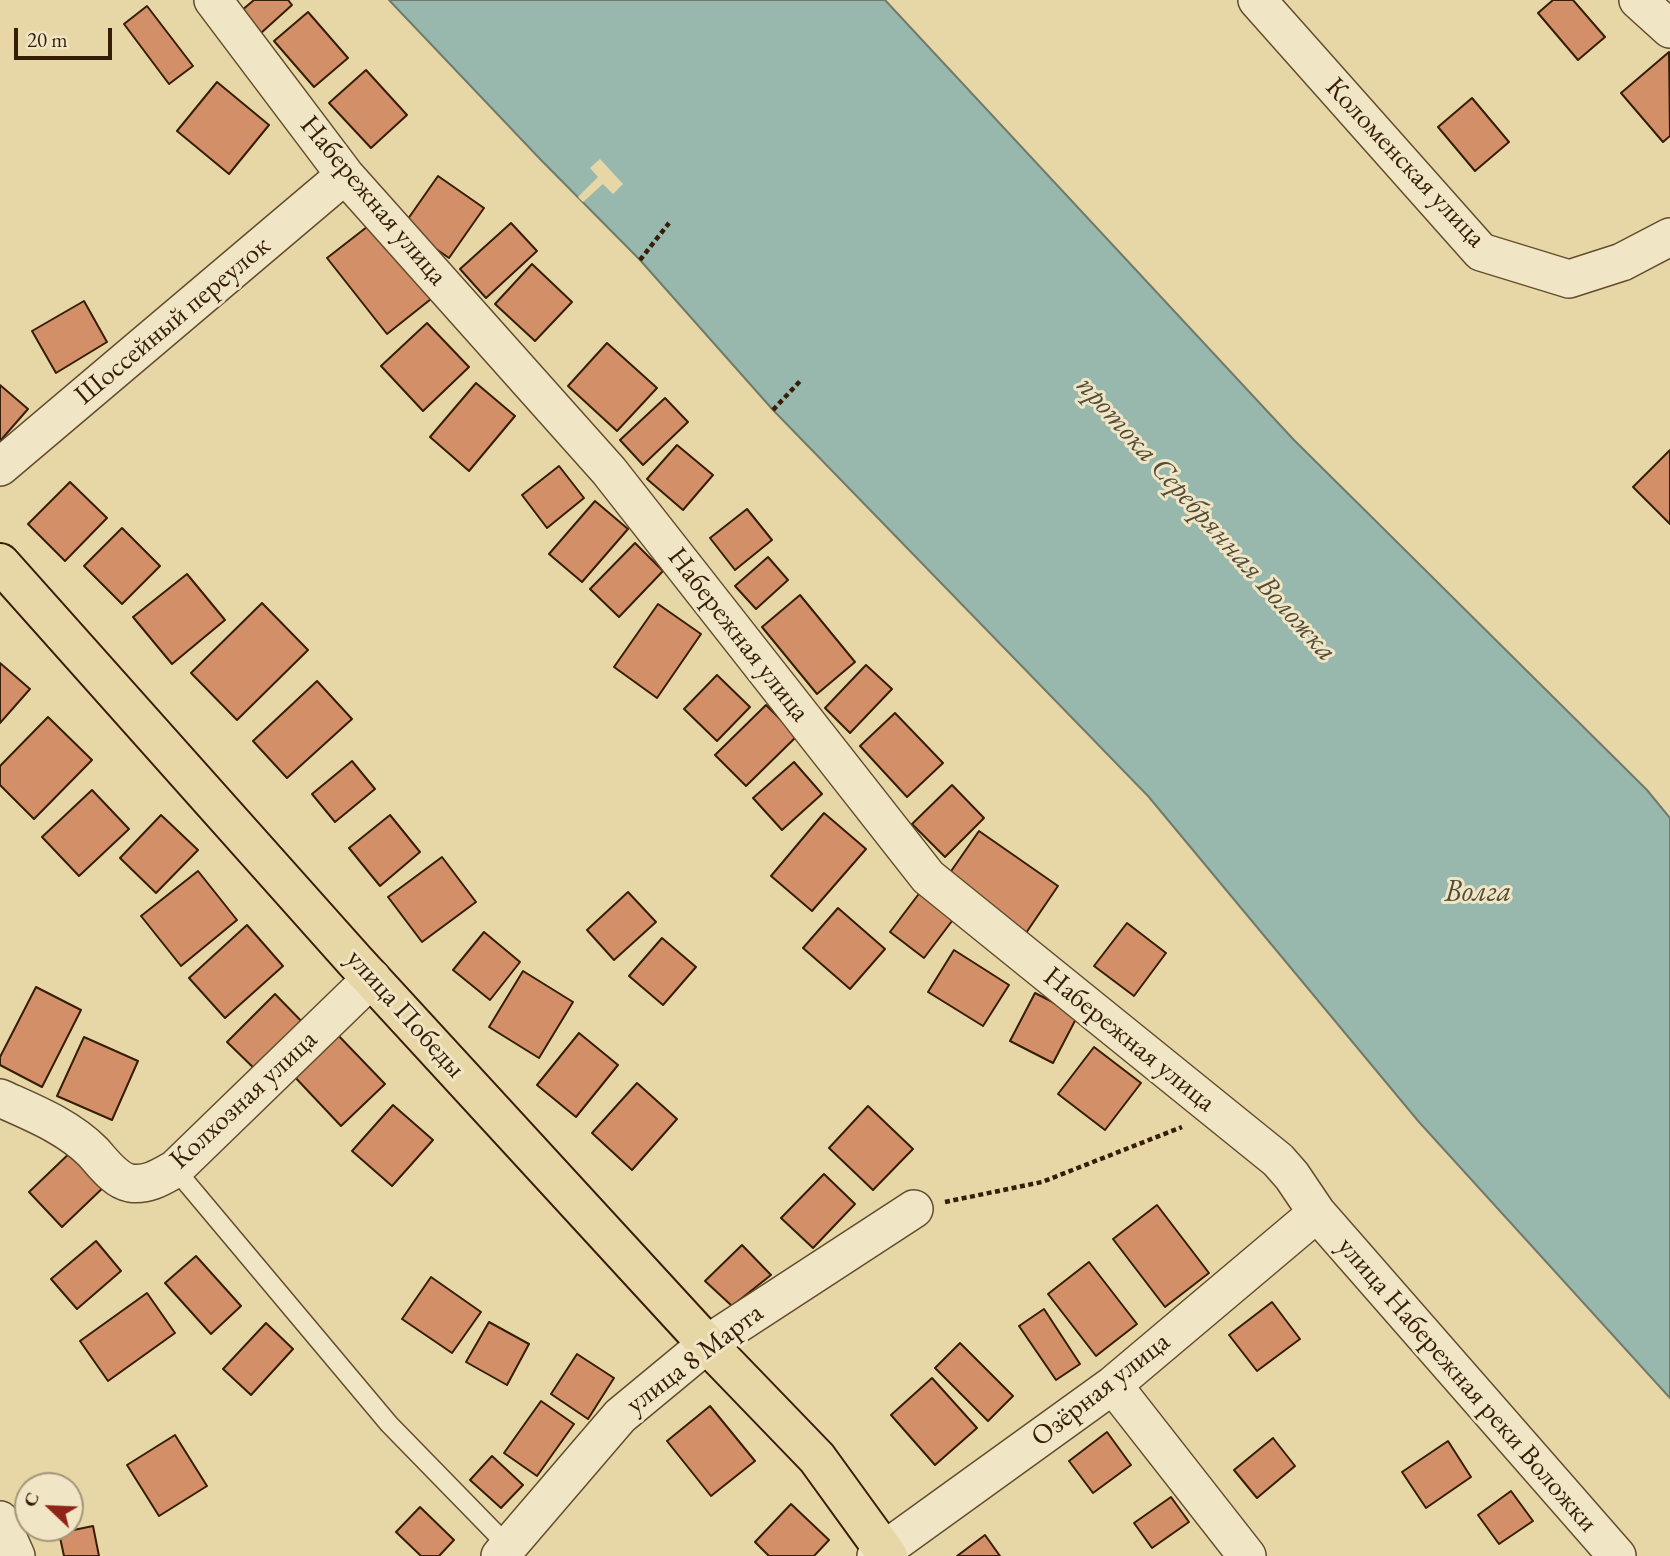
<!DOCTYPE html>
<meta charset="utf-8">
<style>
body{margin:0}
#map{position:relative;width:1670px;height:1556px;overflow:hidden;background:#e8d7a6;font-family:"EB Garamond",serif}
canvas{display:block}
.north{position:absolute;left:14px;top:1472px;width:70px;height:70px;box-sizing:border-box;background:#f0e5c5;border:2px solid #a69579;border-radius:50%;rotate:293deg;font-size:19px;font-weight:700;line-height:28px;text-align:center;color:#361e06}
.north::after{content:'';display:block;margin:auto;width:24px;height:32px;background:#8f2418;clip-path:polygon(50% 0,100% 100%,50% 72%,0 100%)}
.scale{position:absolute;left:14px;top:28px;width:98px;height:32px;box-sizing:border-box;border:4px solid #361e06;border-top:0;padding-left:9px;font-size:21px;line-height:24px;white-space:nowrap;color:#361e06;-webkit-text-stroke:5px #f0e5c5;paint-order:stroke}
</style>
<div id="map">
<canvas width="1670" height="1556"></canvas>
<div class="north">С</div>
<div class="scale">20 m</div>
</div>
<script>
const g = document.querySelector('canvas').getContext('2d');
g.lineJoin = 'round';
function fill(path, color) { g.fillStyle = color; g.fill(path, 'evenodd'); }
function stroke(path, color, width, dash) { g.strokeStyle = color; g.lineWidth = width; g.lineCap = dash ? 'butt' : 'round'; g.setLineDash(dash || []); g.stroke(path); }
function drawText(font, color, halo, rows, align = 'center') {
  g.font = font + ' "EB Garamond",serif'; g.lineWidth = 6; g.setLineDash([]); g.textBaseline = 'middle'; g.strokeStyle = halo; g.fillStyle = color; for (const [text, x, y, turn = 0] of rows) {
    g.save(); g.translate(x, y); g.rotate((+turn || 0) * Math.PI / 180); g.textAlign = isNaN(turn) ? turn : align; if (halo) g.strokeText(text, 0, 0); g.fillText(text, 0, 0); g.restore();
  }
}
const water = new Path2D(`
 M389,0h496l409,440 353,350 23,28v580l-251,-276 -271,-326 -375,-386 -133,-150 -99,-100z`);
fill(water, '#98b8ad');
stroke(water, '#717a6a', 2);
fill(new Path2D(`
 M600,159l23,25 -10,10 -10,-10 -20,18 -5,-5 20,-20 -8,-9z`), '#e8d7a6');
const building = new Path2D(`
 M254,0h34l4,5 -31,28 -20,-22z
 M1553,0h20l32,37 -27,23 -40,-47z
 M147,6l46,60 -24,18 -45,-60z
 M308,12l40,46 -34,29 -40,-46z
 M1669,52l1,84 -7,6 -42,-49z
 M366,70l41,45 -36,33 -42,-45z
 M217,82l52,43 -40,49 -52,-43z
 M1472,98l37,44 -34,29 -37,-44z
 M438,176l46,32 -35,50 -46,-32z
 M372,223l59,76 -44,35 -60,-76z
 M511,223l26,28 -51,47 -26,-29z
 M532,264l40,38 -37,39 -40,-37z
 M84,301l23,41 -51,31 -24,-42z
 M427,323l42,44 -46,44 -42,-45z
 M607,343l50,45 -40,43 -49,-45z
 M476,383l39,33 -46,55 -39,-34z
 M0,385l28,24 -28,32z
 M665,398l23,24 -45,43 -23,-25z
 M677,445l36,30 -30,35 -36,-31z
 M1670,450v74l-37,-37z
 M559,466l25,32 -37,30 -25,-33z
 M70,482l37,36 -42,43 -37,-37z
 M595,501l33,28 -46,53 -33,-28z
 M747,509l25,31 -37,30 -25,-32z
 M122,528l38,38 -38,38 -38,-38z
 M635,543l28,28 -44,46 -29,-28z
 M768,557l20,23 -32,29 -21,-23z
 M187,574l38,46 -53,44 -39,-47z
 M800,595l55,67 -38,32 -55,-67z
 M262,603l46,47 -71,70 -46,-47z
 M658,604l43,30 -44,64 -43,-31z
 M0,663l30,26 -30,34z
 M866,665l26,24 -42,44 -25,-25z
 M717,675l33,32 -33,34 -33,-32z
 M317,681l35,38 -65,59 -34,-37z
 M766,705l31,31 -51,50 -31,-31z
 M895,713l48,50 -36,34 -47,-51z
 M48,717l44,43 -58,59 -34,-34v-19z
 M352,761l23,28 -40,33 -23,-28z
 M794,762l28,32 -40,36 -29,-32z
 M952,785l32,33 -39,39 -33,-33z
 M92,790l37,39 -50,47 -37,-39z
 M824,813l42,36 -54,62 -41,-35z
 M161,815l37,35 -42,43 -36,-35z
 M390,815l30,37 -40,34 -31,-38z
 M979,831l79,55 -32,47 -79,-56z
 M442,857l34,45 -54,40 -34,-45z
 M198,871l39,49 -56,46 -40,-50z
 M921,891l34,26 -31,41 -34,-26z
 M628,892l28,30 -42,38 -27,-30z
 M838,908l47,41 -35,40 -47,-41z
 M1127,923l39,30 -32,43 -40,-30z
 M247,925l36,41 -58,52 -36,-40z
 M484,932l36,30 -30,38 -37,-30z
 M662,938l34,29 -33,38 -34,-29z
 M954,950l55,35 -26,41 -55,-34z
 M523,971l50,31 -34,56 -50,-31z
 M36,987l45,23 -39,77 -42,-22v-8z
 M1035,993l43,22 -25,48 -43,-22z
 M275,994l33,34 -47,47 -34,-33z
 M335,1032l50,52 -44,42 -50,-53z
 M579,1033l39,32 -42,52 -39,-32z
 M84,1037l54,24 -26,59 -55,-24z
 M1094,1047l47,36 -36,47 -47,-36z
 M637,1083l40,36 -45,51 -40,-37z
 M393,1105l40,35 -41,46 -40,-35z
 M868,1106l45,43 -40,41 -44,-42z
 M75,1148l33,35 -46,44 -33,-35z
 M824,1174l31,30 -42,44 -32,-30z
 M1157,1205l52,68 -44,34 -52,-68z
 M96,1241l25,30 -44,38 -26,-30z
 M742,1245l29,30 -39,31 -27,-25z
 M196,1256l45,50 -30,28 -46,-51z
 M1089,1262l48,62 -41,32 -48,-62z
 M431,1277l50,35 -29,41 -50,-34z
 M147,1293l28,40 -67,48 -28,-40z
 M1272,1302l28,37 -43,32 -28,-36z
 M1044,1309l36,55 -24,16 -37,-54z
 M489,1322l40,22 -22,41 -41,-23z
 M266,1323l27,26 -42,46 -28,-26z
 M960,1343l53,53 -25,25 -53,-53z
 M577,1354l37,24 -26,41 -37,-25z
 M932,1378l45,50 -42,37 -44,-50z
 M541,1401l33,23 -37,52 -33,-23z
 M710,1406l45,55 -44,35 -44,-55z
 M1107,1432l24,33 -38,28 -24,-32z
 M175,1435l32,51 -48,30 -32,-51z
 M1273,1438l22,28 -38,32 -23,-28z
 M1448,1441l23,36 -45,31 -24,-36z
 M492,1456l31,29 -22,23 -31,-28z
 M1511,1491l22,30 -34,23 -21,-29z
 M1171,1497l18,25 -37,26 -18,-25z
 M791,1504l38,36 -15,16h-45l-14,-14z
 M420,1507l34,33 -15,16h-18l-25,-24z
 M93,1526l6,30h-35l-5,-23z
 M985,1535l15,21h-43z`);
fill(building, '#d38f67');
stroke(building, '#361e06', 2);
const lane = new Path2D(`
 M175,1169l214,255 120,123`);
const street = new Path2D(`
 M213,0l132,175 264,296 319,406 350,283 14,16 25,37 300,343
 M1257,0l224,252 88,27 53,-17 48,-25
 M1638,0l32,29
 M0,467l345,-292
 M0,1098c33,15 67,28 93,54 10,11 22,28 37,31 17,3 31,-6 45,-14l197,-191
 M1113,1385l134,171
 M0,1520l16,36
 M500,1556l120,-140 87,-72 207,-135
 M876,1556l237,-171 204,-172`);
const primary = new Path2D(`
 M0,563l355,398 352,383 110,114 71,98`);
stroke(lane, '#624c2e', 21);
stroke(street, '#624c2e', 40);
stroke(primary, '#361e06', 42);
stroke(new Path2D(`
 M640,260l29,-37
 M773,410l29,-31
 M945,1202l97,-20 140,-55`), '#361e06', 4.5, [5, 3.5]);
stroke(lane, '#f0e5c5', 18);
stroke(street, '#f0e5c5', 37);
stroke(primary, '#e8d7a6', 38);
drawText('28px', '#361e06', '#f0e5c5', [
 ["Коломенская улица",1405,163,47],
 ["Набережная улица",373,201,50],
 ["Шоссейный переулок",173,321,-40],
 ["Набережная улица",738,635,52],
 ["улица Победы",405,1014,48],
 ["Набережная улица",1129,1040,39],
 ["Колхозная улица",244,1100,-43],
 ["улица 8 Марта",695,1359,-37],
 ["улица Набережная реки Воложки",1467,1385,49],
 ["Озёрная улица",1101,1390,-38]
]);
drawText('italic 30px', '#534c38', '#f0e5c5', [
 ["протока Серебрянная Воложка",1206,519,48],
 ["Волга",1478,893]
]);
</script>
